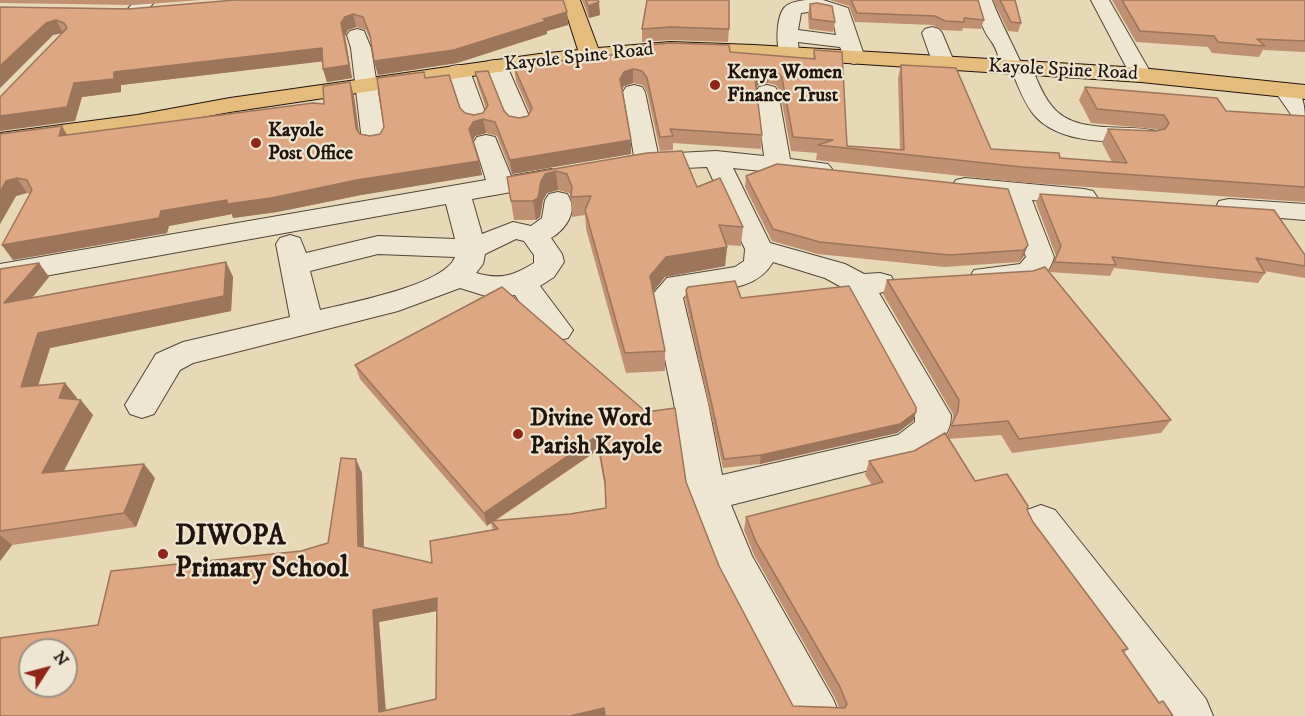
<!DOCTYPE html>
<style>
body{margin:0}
#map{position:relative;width:1305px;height:716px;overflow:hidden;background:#e7d9b8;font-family:"IM FELL DW Pica",serif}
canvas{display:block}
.north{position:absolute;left:18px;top:638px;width:60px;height:60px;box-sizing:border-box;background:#efe6d1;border:2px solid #9d9283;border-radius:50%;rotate:54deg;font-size:16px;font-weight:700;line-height:24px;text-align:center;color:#21140d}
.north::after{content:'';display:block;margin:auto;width:21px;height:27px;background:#8f2418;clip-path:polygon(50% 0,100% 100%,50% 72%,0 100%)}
</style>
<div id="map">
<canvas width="1305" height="716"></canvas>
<div class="north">N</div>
</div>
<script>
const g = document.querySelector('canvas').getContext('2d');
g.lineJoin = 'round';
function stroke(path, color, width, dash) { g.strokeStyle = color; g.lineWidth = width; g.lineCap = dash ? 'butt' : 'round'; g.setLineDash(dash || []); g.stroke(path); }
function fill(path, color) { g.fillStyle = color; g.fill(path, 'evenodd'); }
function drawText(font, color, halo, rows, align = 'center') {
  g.font = font + ' "IM FELL DW Pica",serif'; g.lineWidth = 4.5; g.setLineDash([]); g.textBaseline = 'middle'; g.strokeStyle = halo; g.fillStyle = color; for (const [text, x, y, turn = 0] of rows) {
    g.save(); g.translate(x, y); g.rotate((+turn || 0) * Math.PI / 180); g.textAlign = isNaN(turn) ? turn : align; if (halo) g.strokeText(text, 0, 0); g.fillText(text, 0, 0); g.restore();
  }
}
const minor = new Path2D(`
 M136,0h20l-15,17h-14l-3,-4z
 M805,0h18l25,8 17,50 -4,4 -7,2 -7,-2 -7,-15 -42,-5 1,12 -3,4 -7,2 -7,-2c-7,-9 -6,-45 4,-52 5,-4 13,-5 19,-6zM816,11l16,4 4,20 -38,-5 3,-17z
 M974,0h18c9,23 19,41 29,63l8,1c8,13 12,29 22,41 23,31 73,18 106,26l3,5 -3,5 -9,2c-35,-2 -87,2 -113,-27 -10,-11 -16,-28 -22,-42l-8,-1c-6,-10 -7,-24 -14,-32 -9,-12 -13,-26 -17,-41z
 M1091,0h18l43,75 -3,5 -8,2 -8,-2z
 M932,27l7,2 3,4 13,31 -3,5 -8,1 -8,-1 -3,-5 -11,-31 3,-4z
 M357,29l7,2 7,17 15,93 -3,5 -9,2 -9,-2 -3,-5 -11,-93 -4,-13 3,-4z
 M496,60l8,1 3,5 25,57 -4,5 -8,2 -8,-2 -4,-5 -23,-57 3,-5z
 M459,65l8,1 3,5 18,49 -4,5 -8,2 -8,-2 -4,-5 -16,-49 3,-5z
 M1285,83c20,5 20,25 20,42l-8,-2 -23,-33 3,-5z
 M634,85l8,2 3,5 13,62 58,-3 48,5 -8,-64 3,-5 8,-2 8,2 3,5 12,67 38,5 4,5 -4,5 -9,3 -86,-9 37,75 75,21 19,10 16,-1 11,3 4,7 -4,7 -12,3 72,122c0,21 -14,31 -30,42l-190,48 21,51 81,143 7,17h-49l-71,-138 -32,-83 -14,-92 -22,-108 15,-17 68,-11 9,-6 1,-12 -38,-82 -67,3 -9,-3 -4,-5 7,-6 -11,-64 3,-5zM773,262l52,16 22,12 68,125v7l-17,13 -176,40 -14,-72 -25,-105 4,-4c30,-5 69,-2 86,-32z
 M486,135l9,2 16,39 40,-7 9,3 4,5 -4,5 -9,3 -79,14 10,35 31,-12 18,4 11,-8 3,-18 4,-6 9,-2 9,2c12,17 -1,35 -16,44l11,16 2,8 -10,15 -14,9 33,44 -5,8c-28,8 -39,-23 -53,-43l-26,2 -29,-9 -62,23 -205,52 -13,7 -26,44 -12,4 -12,-4 -5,-9 31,-51 27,-12 107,-25 -14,-73 4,-6 10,-3 10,3 6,15 72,-17 77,3 -9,-35 -446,80v-20l486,-84 -12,-38 3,-5zM516,239l8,2 10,14v8c-21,13 -34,17 -58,10l7,-9 2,-10zM378,254l77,3c-10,28 -106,46 -135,53l-10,-39z
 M965,178l119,11 9,2 4,6 -4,6 -9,2 -52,-5 22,57c-3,10 -7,18 -17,23 -13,6 -48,8 -63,4l-4,-7 4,-7 46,-6 6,-7 -21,-59 -49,-6 -4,-6 4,-6z
 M1229,199l76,5v16l-86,-7 -3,-6 3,-6z
 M1041,505l14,5 151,189 7,17h-53l-133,-182 -6,-12 6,-12z`);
const major = new Path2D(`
 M562,0h18l18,48 72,-6 84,3 387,23 164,17v14l-164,-17 -387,-25 -84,-3 -131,12 -309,46 -93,17 -137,18v-14l137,-18 93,-17 309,-44 39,-4z`);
stroke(minor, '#524538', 2);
stroke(major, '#21140d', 2);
fill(minor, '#efe6d1');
fill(major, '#e4bc7c');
fill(new Path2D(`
 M0,0h201l-67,5 -134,-2z
 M582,0h16l2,15 -11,3z
 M647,0l82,29 -1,13 -58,-2 -28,2v-13z
 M830,0h148l6,20 -3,9 -18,-1 -1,3 -20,-1 -9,-5 -78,-3 -6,-16z
 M993,0h22l6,23 -3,9 -10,-1z
 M1112,0h193v52l-42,-2 -4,7 -47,-4 -4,-6 -72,-5z
 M810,4l25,18 -2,10 -24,-3 -1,-15z
 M0,7l567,5 1,13 -21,6v3l-90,29 -79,12 -4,-14 -3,-19 -5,-12 -10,-3 -8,3 -3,6 7,42 -25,4 -4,-13 -1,-8 -201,24v7l-39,5 -7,24 -74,-24 62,-64 -10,2 -53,53z
 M814,50l33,96 53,4 -2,-72 3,-13 90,84 69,9 52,4 -10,-19 6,-14 50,2 -1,-2 -66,-6 -12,-23 6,-13 141,24 79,5v86l-289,-20 -200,-22 1,-7 -26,-2 -11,-59 -4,-7 -8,-2 -10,2 -2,3 6,47 -1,14 -88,-6v7l-13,1 -13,-59 -4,-7 -10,-2 -9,3 -2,3 9,65 -119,20 -15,-38 -11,-3 -11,3 -2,4 6,21 3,14 -121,20 -84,17 -44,6 -1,-4 -63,12 -2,7 -154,27 -11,-15 28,-51 -3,-1 -11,3 -16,28v-90l67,1 257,-31 30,-8 5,36 1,2 10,2 10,-2 45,-56 35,30 5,5 9,2 9,-2 3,-5 -8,-23 -3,-13 34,44 10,2 9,-2 2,-3 -14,-32 -2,-14 113,-11 103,-4 83,7z
 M647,153l50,34 46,40 -2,19 -15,-1 1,2 -2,19 -60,11 -12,15 12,59v20l-39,2 -40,-144 -1,-14 -13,2 -1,-19 -2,-5 -11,-3 -11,3 -4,7 -3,17 -4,3h-22l-7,-43z
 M746,176l282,69 -5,12 -4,5 -75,5 -126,-13 -46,-13 -27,-54z
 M1040,194l265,72v12l-41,-7 1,2 -7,10 -144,-15 -4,8 -61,-4 7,-16 -20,-53z
 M226,262l7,15 -2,34 -181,37 -12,37 27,-2 12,15 -1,1 17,16 -29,56 91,7 -19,49 -124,18 -12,16v-292l39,-6 10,14 -16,20z
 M887,280l284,140 -10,13 -149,20 -11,-18 -53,4 27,42 52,29 6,12 95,127 -4,4 35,50 14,13h-1173l98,-91 203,-74 27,-8 34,-70 2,74 68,16 61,-33 -2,-7 -4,3 -127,-147 -5,-14 147,-78 184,195 33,84 74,140 46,1 -4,-9 -81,-143 -10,-25 2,-13 126,-32 -7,-10 4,-14 45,-10 33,-15 5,-12 1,-10 -70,-120zM598,450l8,43v15l-36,6 -75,7zM437,611l-1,88 -50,12 -7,-89z
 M686,290l55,8 175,114 -3,9 -16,12 -137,31 -37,4 -38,-169z`), '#bf9072');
fill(new Path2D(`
 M599,2l1,13 -11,3 -1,-12z
 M567,12l1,13 -21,6v3l-90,29 -79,12 -4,-14 169,-42z
 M353,14l3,13 -8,3 -3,6 7,42 -25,4 -4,-13 18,-46 4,-6z
 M56,20l7,13 -10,2 -53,53v-22l46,-43z
 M322,48l4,13 -205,24v7l-39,5 -7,24 -75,10v-15l74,-33 40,-11z
 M633,69v14l-9,3 -3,6 -1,-13 4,-7z
 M769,69l-1,14 -10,2 -4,7 1,-13 5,-8z
 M350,82l4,14 6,46 -4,-14z
 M483,119l3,14 -11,3 -3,7 -3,-14 4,-7z
 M62,126l8,14 -11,-4z
 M631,140v14l-119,20 -2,-14z
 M479,161l3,14 -121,20 -84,17 -44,6 -1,-4 -63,12 -2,7 -154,27 -11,-15 159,-34 66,-11z
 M556,171l2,19 -11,3 -4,7 -3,17 -4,3 -3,-19 8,-20 4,-7z
 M17,178l10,15 -11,3 -16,28v-32l6,-11z
 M1028,245l-5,12 -4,5 5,-12z
 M727,247l-2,19 -60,11 -15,18v-19l16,-19z
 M226,262l7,15 -2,34 -181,37 -17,54 -12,-15 17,-54z
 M39,263l10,14 -34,41 -11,-15z
 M65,383l12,15 -6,15 -12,-15z
 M81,400l12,15 -38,72 -13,-14z
 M916,412l-3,9 -16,12 -137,31 1,-9z
 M597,436l1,14 -106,72 -1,-1v2l-4,3 -3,-13z
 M356,459l6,14 2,85 -6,-12z
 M144,464l11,14 -19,49 -12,-14z
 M0,535l12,10 -12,16z
 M437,598l5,12 -63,12 7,94 -7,-4 -6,-102z
 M604,708l1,8h-35z`), '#9b755c');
const building = new Path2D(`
 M235,0h328l4,12 -24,7 3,2 -92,29 -80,11 -4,-26 -7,-18 -10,-3 -8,3 -4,6 8,42 -26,4 -1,-21 -208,24v7l-40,4 -7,24 -67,9v-19l67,-69 -3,-5 -8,-3 -10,3 -46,43v-59l128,2z
 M586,0h12l1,2 -11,4z
 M647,0h82v29l-59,-2 -28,2z
 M851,0h127l6,20 -20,-2v4l-19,-1 -10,-5 -78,-3z
 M1000,0h15l6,23 -10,-1z
 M1122,0h183v41l-48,-2 8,7 -47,-4 -4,-6 -74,-5z
 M817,3l15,3 3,16 -24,-3 -1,-15z
 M670,43l59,2 1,7 85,7 -1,-9 28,2 5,94 57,4 -3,-85 55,3 35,81 68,4 1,5 67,5 -19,-34 48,2 9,-2 4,-6 -5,-8 -67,-6 -12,-22 132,11 9,13 79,5v71l-283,-20 -204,-22 15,-5 -40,-3 -11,-59 -5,-7 -8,-2 -9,2 -5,8 7,56 -92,-6 3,7 -13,1 -13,-59 -5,-7 -9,-2 -9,3 -4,7 11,61 -121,20 -15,-38 -12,-3 -10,3 -4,7 10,32 -122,19 -86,18 -44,6v-4l-66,11 -2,7 -157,27 30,-55 -5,-10 -10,-2 -11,3 -6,11v-58l62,-8 -3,10 254,-33 11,1 -1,-18 27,-4 6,46 4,6 10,2 10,-2 4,-7 -7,-49 47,-6 1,6 24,-3 11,33 5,5 9,2 9,-2 5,-8 -13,-33 13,-1 16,40 5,5 10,2 9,-2 4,-8 -18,-41 112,-14 1,3 1,-3 11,-1 1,-6z
 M682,151l15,36 23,-9 23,49 -24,-2 8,22 -61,10 -16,19 15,75 -40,2 -40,-143 6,-14 -20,1 1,-10 -5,-13 -11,-3 -11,3 -4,7 -3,17 -5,3h-22l-4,-24 140,-24z
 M777,164l231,25 20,56 -4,5 -75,5 -129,-13 -47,-13 -27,-53z
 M1040,194l234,16 31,45v11l-49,-8 9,15 -153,-16 4,8 -62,-3 7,-16z
 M226,262l-2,34 -186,37 -17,54 44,-4 -6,15 22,2 -39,73 102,-9 -20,49 -124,18v-262l39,-6 -35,40z
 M1045,267l126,153 -152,19 -11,-18 -57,5 7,-15 1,-11 -72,-120 146,-9z
 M735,281l6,17 108,-12 67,121v5l-16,12 -139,31 -37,4 -38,-169 2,-3z
 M502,287l144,125 29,-4 11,74 33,84 74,140 52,2 2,-4 -7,-17 -84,-145 -10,-25 137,-35 -14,-21 45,-10 31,-18 30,48 32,-7 21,32 -1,4 6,12 95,127 -6,1 37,53 4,-2 10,15h-568l-1,-8 -34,8h-570v-78l98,-13 13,-54 190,-20 27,-8 13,-85 15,1 2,87 74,17 -2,-22 68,-12 -7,-8 79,-7 36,-6 -1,-26 -8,-46 -113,77 -129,-148zM437,598l-1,101 -57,13 -6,-102zM30,650h36v36h-36z`);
fill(building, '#dea784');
stroke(building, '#9b755c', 1.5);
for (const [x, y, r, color] of [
 [715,85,6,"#8f2418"],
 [256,143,6,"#8f2418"],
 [518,434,6,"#8f2418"],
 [163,554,6,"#8f2418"]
]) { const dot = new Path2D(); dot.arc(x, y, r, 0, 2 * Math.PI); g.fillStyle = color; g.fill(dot); stroke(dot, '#efe6d1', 2); }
drawText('20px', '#21140d', '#efe6d1', [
 ["Kayole Spine Road",579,58,-6],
 ["Kayole Spine Road",1063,71,3]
]);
drawText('bold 20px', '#21140d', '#efe6d1', [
 ["Kenya Women",727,74],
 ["Finance Trust",727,97],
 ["Kayole",268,132],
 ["Post Office",268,155]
], 'left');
drawText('bold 24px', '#21140d', '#efe6d1', [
 ["Divine Word",530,420],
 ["Parish Kayole",530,448]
], 'left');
drawText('bold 28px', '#21140d', '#efe6d1', [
 ["DIWOPA",175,538],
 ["Primary School",175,570]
], 'left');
</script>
